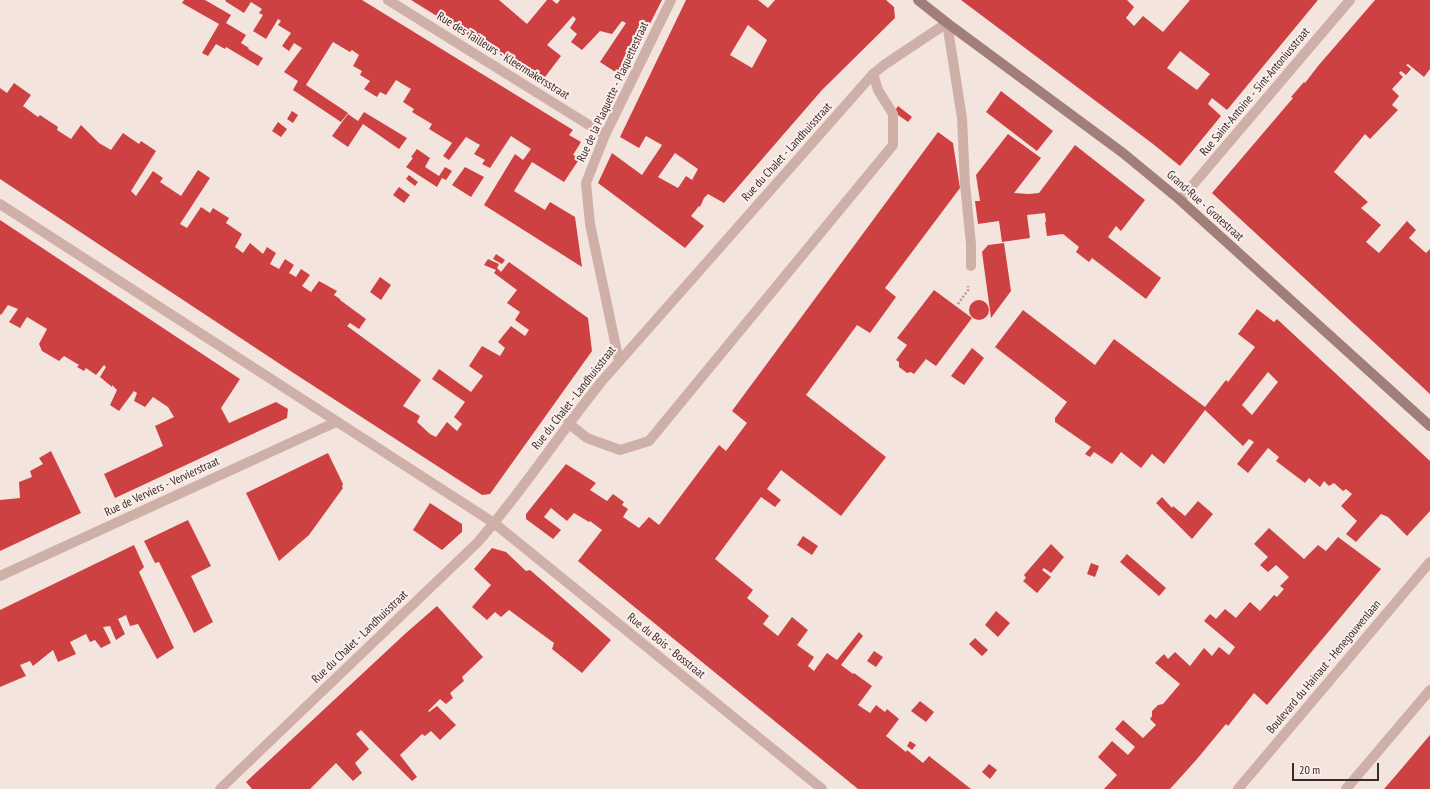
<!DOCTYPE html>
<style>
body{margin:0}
#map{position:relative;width:1430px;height:789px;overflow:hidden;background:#f4e4de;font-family:"PT Sans Narrow",sans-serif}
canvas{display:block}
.scale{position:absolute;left:1292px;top:763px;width:87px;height:18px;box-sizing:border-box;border:2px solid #3a2a29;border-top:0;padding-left:5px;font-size:12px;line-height:14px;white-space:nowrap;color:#3a2a29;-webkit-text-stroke:3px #fbefeb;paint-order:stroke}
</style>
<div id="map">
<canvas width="1430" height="789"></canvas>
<div class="scale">20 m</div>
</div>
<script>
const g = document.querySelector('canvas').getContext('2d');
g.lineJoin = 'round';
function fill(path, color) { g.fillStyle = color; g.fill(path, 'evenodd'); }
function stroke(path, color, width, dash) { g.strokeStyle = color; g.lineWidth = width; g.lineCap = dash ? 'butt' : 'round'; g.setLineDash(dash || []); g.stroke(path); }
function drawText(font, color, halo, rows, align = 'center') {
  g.font = font + ' "PT Sans Narrow",sans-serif'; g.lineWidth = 4; g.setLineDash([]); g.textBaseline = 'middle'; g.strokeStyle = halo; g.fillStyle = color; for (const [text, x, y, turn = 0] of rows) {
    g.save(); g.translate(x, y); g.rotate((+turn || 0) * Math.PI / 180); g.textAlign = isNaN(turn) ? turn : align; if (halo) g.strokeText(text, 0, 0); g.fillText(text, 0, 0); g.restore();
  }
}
fill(new Path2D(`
 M184,0h21l26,15 -5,8 20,12 -5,8 8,5 -1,1 15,9 -5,8 -32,-19 -1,2 -9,-5 -8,12 -6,-3 17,-29 -37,-21z
 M226,0h136l211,130 -4,5 12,7 -8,13 7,3 -16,24 -32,-20 -18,29 31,19 5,-8 25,15 7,50 -98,-62 31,-51 8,6 8,-11 -20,-13 -21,32 -8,-4 3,-4 -11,-6 6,-9 -14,-8 -17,23 -6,-4 9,-13 -23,-14 3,-5 -20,-12 2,-3 -11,-7 8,-13 -15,-9 -10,15 -6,-3 -3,5 -13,-8 6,-8 -10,-6 2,-4 -9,-5 6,-11 -7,-5 -2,2 -17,-10 -27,43 42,28 -7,9 -48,-32 5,-9 -14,-9 18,-24 -8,-5 -5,8 -7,-5 9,-13 -13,-8 3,-4 -3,-2 -12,20 -13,-8 10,-16 -4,-2 3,-4 -11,-7 -7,11 -19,-12z
 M411,0h88l28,24 20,-24h5l5,4 3,-4h102l-39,77 -23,-15 26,-39 -4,-2 -10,13 -12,-3 -18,19 -11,-8 6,-8 -7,-6 6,-9 -3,-3 -26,29 14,11 -19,25z
 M686,0h72l10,8 7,-8h111l8,7 1,11 -73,72 -98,113 -16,-9 -4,4 -4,9 -1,-1 -8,10 13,10 -19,22 -87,-65 14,-30 30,22 20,-30 -16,-9 -7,12 -19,-11zM748,25l19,15 -15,28 -22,-13zM675,153l23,16 -6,11 -6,-4 -8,12 -20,-11z
 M961,0h166l7,7 -8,11 8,8 9,-10 20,16 27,-32h128l-91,110 -15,-12 -4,6 13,12 -41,50 -27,-22zM1180,51l30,23 -13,16 -30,-22z
 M1375,0h55v69l-6,8 -16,-13 -2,1 5,4 -5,6 -5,-4 -2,2 4,4 -11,12 7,7 -7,9 6,5 -28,29 -5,-5 -31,38 34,30 -7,6 20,17 -15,17 13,11 28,-32 9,9 -7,8 17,15 4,-4v145l-218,-201 81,-95 -2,-1 13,-15 1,1 13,-17z
 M14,83l17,12 -8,11 15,11 2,-2 18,12 -1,3 14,9 10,-14 18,18 12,7 12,-17 16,11 2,-3 15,10 -25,40 5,5 17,-25 10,7 -3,4 21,14 17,-26 12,8 -30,46 7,4 14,-21 9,6 3,-5 16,10 -3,5 16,11 -7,13 8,6 7,-10 13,11 4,-7 9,6 -6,11 9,5 6,-10 9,6 -5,8 7,4 5,-8 9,6 -8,11 9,6 8,-11 18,10 -3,4 6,4v1l26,19 -7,10 -9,-6 -3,3 74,54 -18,26 17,10 -3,6 13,12 6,3 11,-15 10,9 5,-7 -8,-7 11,-15 -33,-23 7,-10 32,23 12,-16 -14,-10 13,-20 18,10 5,-8 -7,-6 13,-16 14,10 4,-6 -14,-10 5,-8 -13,-9 10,-13 -23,-17 2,-3 -12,-5 4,-6 11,5 -2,4 4,4 8,-10 79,56 4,33 -102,143 -8,1 -190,-123 -292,-193v-91l7,5z
 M1001,91l52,40 -16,20 -51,-39z
 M898,106l14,11 -4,5 -14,-10z
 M292,111l6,4 -5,8 -6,-4z
 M364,112l43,26 -8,11 -36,-25 -15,23 -16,-11 16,-22 10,7z
 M278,122l9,7 -6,8 -9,-6z
 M938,132l15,11 7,45 -75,100 11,9 -26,36 -13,-8 -51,70 80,62 -45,59 -60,-46 -14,19 14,11 -6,7 -14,-10 -46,62 38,31 -6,8 22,18 -6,8 15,12 14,-19 16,13 -11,15 17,12 -6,9 6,5 13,-18 10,7 22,-28 4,4 -22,29 12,9 1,-1 18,13 -14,19 12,8 6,-8 9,7 2,-3 12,10 -13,17 20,16 1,-2 16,13 6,-7 42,33h-113l-280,-228 24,-31 -12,-9 -1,1 -15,-9 -7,8 -16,-13 -7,9 17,13 -8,9 -27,-20v-5l40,-50 30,19 -6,7 17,11 6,-7 11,8 -2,3 6,4 -5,8 16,11 10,-11 10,8 60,-80 7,6 21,-28 -15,-12z
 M1008,134l33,24 -27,35 15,1 10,-1 36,-48 70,55 -24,31 -5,-5 -8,11 53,41 -15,21 -54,-41 -3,4 -13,-10 3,-5 -16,-13 -16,2 -2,-14h1l-1,-9 -18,2 3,23 -28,4 -3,-21 -21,3 -3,-23h5l-4,-26z
 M417,149l13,9 -5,9 14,9 6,-9 7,4 -6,9 -4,-2 -5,9 -31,-20 7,-9 -2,-1z
 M465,167l19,10 -13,20 -19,-12z
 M409,175l9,7 -3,4 -9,-7z
 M399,187l11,8 -6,8 -11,-8z
 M0,220l240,159 -19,29 8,15 47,-21 12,7 -1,9 -172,80 -11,-24 59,-28 -8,-20 19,-9 -6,-10 -15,-10 -8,10 -11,-6 3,-8 -3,-2 -15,20 -9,-6 7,-15 -5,-5v2l-12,-10 6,-10 -2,-2 -8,10 -10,-7 -2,3 -7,-4 2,-2 -15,-9 -5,5 -17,-10 -3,-7 8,-15 -20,-12 -7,11 -11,-6 9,-13 -10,-4 -7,10 -1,-1z
 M1004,243l7,48 -20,27 -9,-66 6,-7z
 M496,254l9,6 -3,4 -9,-5z
 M380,277l11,8 -10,15 -11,-8z
 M934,290l38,28 -36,48 -10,-7 -12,15 -3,-2 -4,1 -8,-6v-5l-3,-2 11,-15 -10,-7z
 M969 310a10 10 0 1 1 20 0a10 10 0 1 1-20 0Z
 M1257,309l17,13 3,-3 153,142v50l-23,25 -19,-19 -7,-3 -25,28 -10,-8 11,-13 -16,-15 11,-12 -6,-5 -3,2 -9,-8 -5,3 -5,-5 -4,6 -11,-9 -4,5 -29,-22 3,-4 -11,-9 -20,25 -11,-9 17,-22 -5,-3 -6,7 -38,-36 -41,54 -12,-10 -11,14 -20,-16 -9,12 -18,-12 -4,5 -5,-3 6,-7 -36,-25v-4l12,-16 -72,-55 28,-37 72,55 19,-26 91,68 21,-27 2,2 27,-35 -17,-13zM1268,372l10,10 -26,33 -10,-10z
 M972,348l12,10 -20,27 -13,-9z
 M51,451l30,62 -81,38v-51l20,-2 -1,-16 13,-5 -2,-6 13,-7 -4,-6z
 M328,453l15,31 -1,3 1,1 -34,47 -30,26 -33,-68z
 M1162,497l10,11 1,-2 12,10 13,-15 15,13 -21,25 -36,-36z
 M430,503l32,21v8l-20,18 -29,-20z
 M188,520l23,46 -20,10 22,46 -19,11 -35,-71 -4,1 -11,-22z
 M1269,528l35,31 14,-14 8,6 12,-14 43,32 -114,136 -13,-12 -26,33 -2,-2 -29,35 -27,30h-66l13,-14 -19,-18 14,-16 16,14 7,-8 -20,-18 8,-9 20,18 13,-13 -6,-6 2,-3v-5l6,-6 5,-1 17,-20 -25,-21 9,-9 4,5 7,-7 15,14 14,-18 8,8 7,-9 10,8 6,-8 -31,-26 6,-7 6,5 9,-10 11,9 14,-16 10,9 14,-16 3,2 7,-8 -4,-3 9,-9 -13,-12 -8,7 -8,-7 8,-8 -14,-13z
 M803,536l15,10 -6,9 -15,-10z
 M1051,544l13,13 -13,16 -7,-5 -2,2 9,7 -14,16 -14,-12 3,-3 -2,-3z
 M134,545l10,22 -5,5 35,76 -17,11 -19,-35 -8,2 -4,-11 -8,4 7,15 -9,6 -6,-14 -7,1 8,16 -10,5 -6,-8 -5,2 -4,-8 -16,8 6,12 -18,8 -5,-12 -20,16 -3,-5 -10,4 6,11 -26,11v-77z
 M492,548l14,4 20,19 4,-1 81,70 -29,33 -30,-24 2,-6 -45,-33 -8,7 -6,-5 -8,8 -15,-13 19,-22 -17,-16z
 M1127,554l39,34 -7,8 -39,-34z
 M1091,563l8,3 -4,11 -8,-3z
 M437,606l46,51 -21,20 2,4 -14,12 3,5 -7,6 -6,-5 -12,12 1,1 8,-6 19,19 -16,15 -9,-9 -6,5 -3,-2 -22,21 17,22 -5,4 -51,-51 -5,4 13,15 -14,14 7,10 -9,8 -17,-18 -26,26h-58l-6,-7 160,-149z
 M996,611l14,12 -12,14 -13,-12z
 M975,638l13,12 -6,6 -13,-12z
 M874,651l9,6 -7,10 -9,-6z
 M920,701l14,11 -8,10 -15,-11z
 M1430,735v54h-46l13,-15z
 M910,741l6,4 -4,5 -5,-4z
 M989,764l8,6 -7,9 -8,-7z`), '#ce4143');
stroke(new Path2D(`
 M958,304l10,-14v-4`), '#ba9992', 2.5, [2, 2]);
stroke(new Path2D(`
 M568,423l19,15 33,12 29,-9 244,-296v-31l-15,-24 -5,-16`), '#ceb0a8', 10);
stroke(new Path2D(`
 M388,0l217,135
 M947,23l15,95 3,66 6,60v22
 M1180,200l170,-200
 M0,204l494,319 328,266
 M619,361l-29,-137 -4,-41 19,-48 66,-135
 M0,576l336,-154
 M1238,789l192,-227
 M1346,789l84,-99`), '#ceb0a8', 10);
stroke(new Path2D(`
 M220,789l257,-246c45,-51 82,-109 125,-162l271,-307 11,-9 63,-42`), '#ceb0a8', 10);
stroke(new Path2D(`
 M918,0l29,23 176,130 57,47 250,226`), '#a27e79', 10);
drawText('12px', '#3a2a29', '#fbefeb', [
 ["Rue des Tailleurs - Kleermakersstraat",503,56,32],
 ["Rue de la Plaquette - Plaquettestraat",613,92,-65],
 ["Rue Saint-Antoine - Sint-Antoniusstraat",1255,92,-50],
 ["Rue du Chalet - Landhuisstraat",787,152,-48],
 ["Grand-Rue - Grotestraat",1205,206,42],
 ["Rue du Chalet - Landhuisstraat",574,398,-52],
 ["Rue de Verviers - Vervierstraat",162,487,-25],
 ["Rue du Chalet - Landhuisstraat",360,637,-44],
 ["Rue du Bois - Bosstraat",666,646,39],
 ["Boulevard du Hainaut - Henegouwenlaan",1324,667,-50]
]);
</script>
